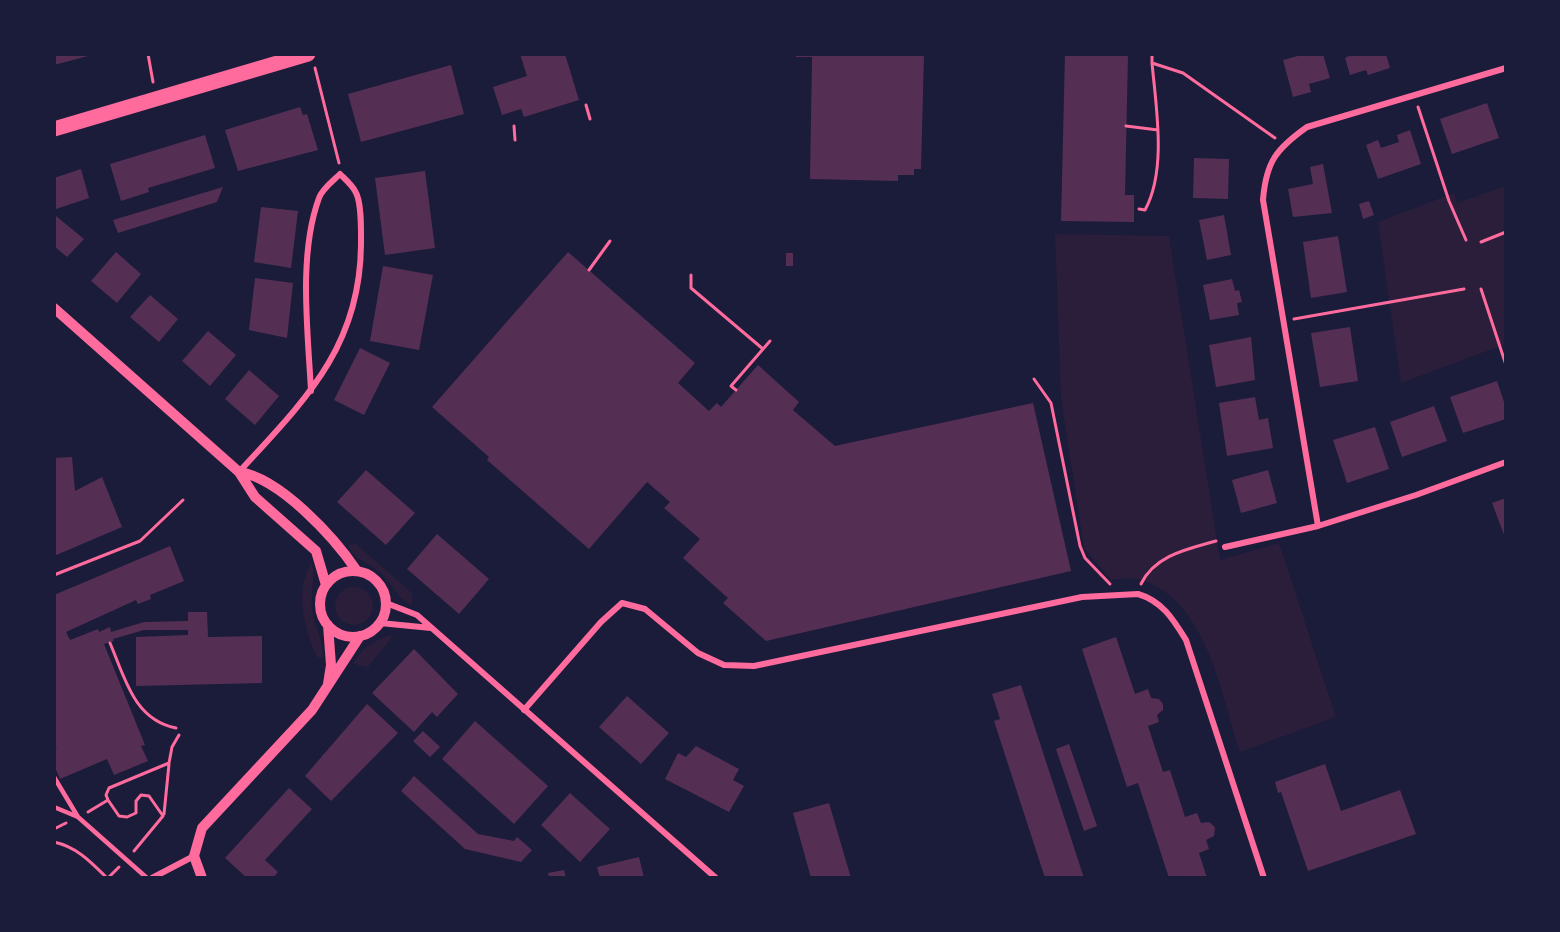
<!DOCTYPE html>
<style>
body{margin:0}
#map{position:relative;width:1560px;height:932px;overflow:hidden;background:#1b1b3a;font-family:Barlow,sans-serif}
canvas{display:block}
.frame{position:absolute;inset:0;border:56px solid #1b1b3a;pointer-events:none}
</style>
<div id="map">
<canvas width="1560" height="932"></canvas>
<div class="frame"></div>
</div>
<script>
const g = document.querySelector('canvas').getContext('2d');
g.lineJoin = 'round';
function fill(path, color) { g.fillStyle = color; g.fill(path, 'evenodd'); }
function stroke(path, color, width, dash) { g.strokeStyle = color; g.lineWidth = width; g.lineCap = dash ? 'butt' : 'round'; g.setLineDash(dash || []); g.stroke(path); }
fill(new Path2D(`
 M1506,186v158l-105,39 -23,-161 76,-29 3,10z
 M1055,234l114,2 51,324 59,-17 57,174 -96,35c-19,-58 -34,-155 -102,-173 -8,-2 -19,0 -27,1l-27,-32 -23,-150z
 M356,544l56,49v12c-16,-7 -19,-21 -31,-32 -11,-10 -27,-12 -33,-28z
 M312,562c4,17 -2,31 0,48 2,17 12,30 11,48l-6,-1c-13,-28 -23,-67 -5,-95z
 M335 606a19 19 0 1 1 38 0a19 19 0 1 1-38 0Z
 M394,635l-26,32 -15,-3c8,-16 24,-27 41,-29z`), '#2a1e3b');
fill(new Path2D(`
 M54,54h38v1l-38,10z
 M520,54h45l14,46 -55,17 -3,-8 -19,6 -9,-28 34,-11z
 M796,54h128l-3,115h-7v6h-16v6l-88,-2 2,-122h-16z
 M1065,54h63l-3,141h9v27l-73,-1z
 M1305,54h18l7,24 -21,6 2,8 -18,5 -10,-37z
 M1353,54h33l4,14 -22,7 -2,-5 -16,5 -5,-17z
 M451,65l13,49 -103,28 -13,-48z
 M1487,103l12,35 -47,16 -12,-35z
 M300,107l3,8 4,-1 11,36 -80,21 -13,-41z
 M1410,130l11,34 -43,15 -12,-34 12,-5 3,8 18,-6 -2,-7z
 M205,135l10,33 -67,20 1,4 -28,9 -11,-37z
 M1194,158l35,1 -1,40 -35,-1z
 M1323,164l9,49 -39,4 -5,-28 25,-5 -3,-17z
 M81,169l8,29 -33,11v7l28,23 -17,18 -13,-11v-68z
 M425,171l10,77 -50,7 -10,-77z
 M223,187l-6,15 -99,31 -5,-13z
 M1369,201l5,14 -11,4 -4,-15z
 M261,207l37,4 -7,57 -37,-6z
 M1224,215l7,40 -24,5 -8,-40z
 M1338,236l9,56 -36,6 -8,-56z
 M116,252l25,22 -24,29 -26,-22z
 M568,252l127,111 -17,20 31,28 8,-8 4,4 37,-42 41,37 -6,8 42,36 198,-43 38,168 -305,70 -43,-38 5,-5 -45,-40 17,-19 -36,-31 6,-6 -23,-20 -58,67 -102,-89 2,-3 -57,-50z
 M786,253h7v13h-7z
 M383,266l50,9 -14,75 -49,-9z
 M255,278l38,5 -6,55 -38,-8z
 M1232,279l3,12 4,-1 3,12 -5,1 2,12 -29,5 -7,-35z
 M150,295l28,24 -19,23 -29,-25z
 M1350,327l8,54 -38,6 -9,-54z
 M208,331l28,24 -26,31 -28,-25z
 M1251,337l4,43 -39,7 -7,-42z
 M360,348l30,15 -26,52 -30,-15z
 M249,370l30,26 -24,29 -30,-26z
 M1497,381l9,27v11l-43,14 -13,-36z
 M1255,397l4,23 9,-2 5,30 -46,8 -8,-53z
 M1434,406l13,35 -45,16 -12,-35z
 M1375,427l14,42 -42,14 -14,-43z
 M72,457l3,34 27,-14 20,50 -68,29v-98z
 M366,470l49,43 -29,32 -49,-43z
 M1268,470l9,33 -36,10 -9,-33z
 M1506,498v42l-14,-37z
 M437,534l52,45 -30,35 -52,-45z
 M170,546l14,35 -34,14 1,4 -13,5 -2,-4 -70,32 4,8 28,-11 1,3 11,-5 1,5 33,-10 44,-1v-9h19l1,25 54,-1v47l-126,3v-49l52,-2v-5h-44l-31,9 1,2 -10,3 41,101 -4,1 7,15 -34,14 -7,-16 -47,20 -6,-14v-15l3,-1 -3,-2v-152z
 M1116,637l19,57 13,-5 3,9 8,1 4,5v6l-6,5 2,7 -11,4 15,46 7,-2 15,47 12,-4 4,10 8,-1 6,5 -1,9 -8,4 3,9 -10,4 8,25h-38l-31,-95 -11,4 -45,-138z
 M414,649l44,45 -21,23 -5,-5 -18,20 -42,-39z
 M1021,685l63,193h-39l-51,-157 6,-2 -8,-25z
 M627,696l42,37 -28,31 -42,-37z
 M367,704l31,29 -67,68 -26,-25z
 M475,721l73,65 -34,38 -72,-65z
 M423,731l17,16 -10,10 -17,-16z
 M1069,744l28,82 -13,5 -28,-82z
 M696,746l43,23 -6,11 11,6 -15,26 -64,-33 13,-26 8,4z
 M1325,764l16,47 59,-21 16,44 -108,37 -27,-79 -3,1 -3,-11z
 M414,776l64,58 36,7 3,-4 15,13 -11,12 -56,-13 -64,-58z
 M289,788l23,21 -47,51 13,12 -5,6h-26l-22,-20z
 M570,793l40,36 -30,33 -39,-37z
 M829,803l22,75h-40l-18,-65z
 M639,857l5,21h-44l-3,-11z
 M564,870l2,8h-17l-1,-5z`), '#542f53');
stroke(new Path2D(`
 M148,54l5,28
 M1152,54v9l31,10 92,65
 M315,68l24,95
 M586,105l4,14
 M1418,107l31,94 17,39
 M514,126l1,14
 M1126,126l32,4
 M1139,209l6,1c22,-40 11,-103 7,-147
 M1481,242l25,-10
 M589,270l21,-29
 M691,275v13l72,61
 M1481,289l25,76
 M1294,319l170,-30
 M1034,379l17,24 29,143 5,12 25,26
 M736,390l-5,-4 39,-45
 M54,575l86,-34 43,-41
 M1141,584c14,-29 47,-35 75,-43
 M110,643c15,35 24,77 66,85
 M108,800l11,16 8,1 9,-4v-12l5,-6 8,1 14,20 -29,35
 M88,812l20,-12 -2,-5 3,-7 60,-25 3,-16 7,-12
 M164,814l5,-50
 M54,829l12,-6
 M54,842c23,5 37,20 53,36
 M108,878l11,-11`), '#ff6b9d', 3);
stroke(new Path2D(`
 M54,777l24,40
 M54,807l24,10 69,61`), '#ff6b9d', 4.5);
stroke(new Path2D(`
 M239,472c65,-71 121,-124 122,-227 0,-13 1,-44 -6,-54 -3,-6 -10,-12 -15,-17 -7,7 -18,15 -21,24 -21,57 -11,134 -8,193
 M1318,526l-55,-326c3,-38 13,-51 44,-73l199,-59
 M1225,547l93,-21 98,-31 90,-33
 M386,603l31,12 299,263
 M380,623l51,5
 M524,710l77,-88 21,-19 23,6 53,44 26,12 30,1 328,-69 56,-3c24,7 35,25 48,46l78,238
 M152,878l42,-22`), '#ff6b9d', 6);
stroke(new Path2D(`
 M54,308l185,164 16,25 61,54 10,34
 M239,472c41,6 95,65 118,99
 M320 604a33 33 0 1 1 66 0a33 33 0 1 1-66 0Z
 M328,625l3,40 -3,19
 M202,878l-8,-22 8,-28 110,-118 48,-74`), '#ff6b9d', 10);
stroke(new Path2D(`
 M54,129l254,-75`), '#ff6b9d', 15);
</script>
